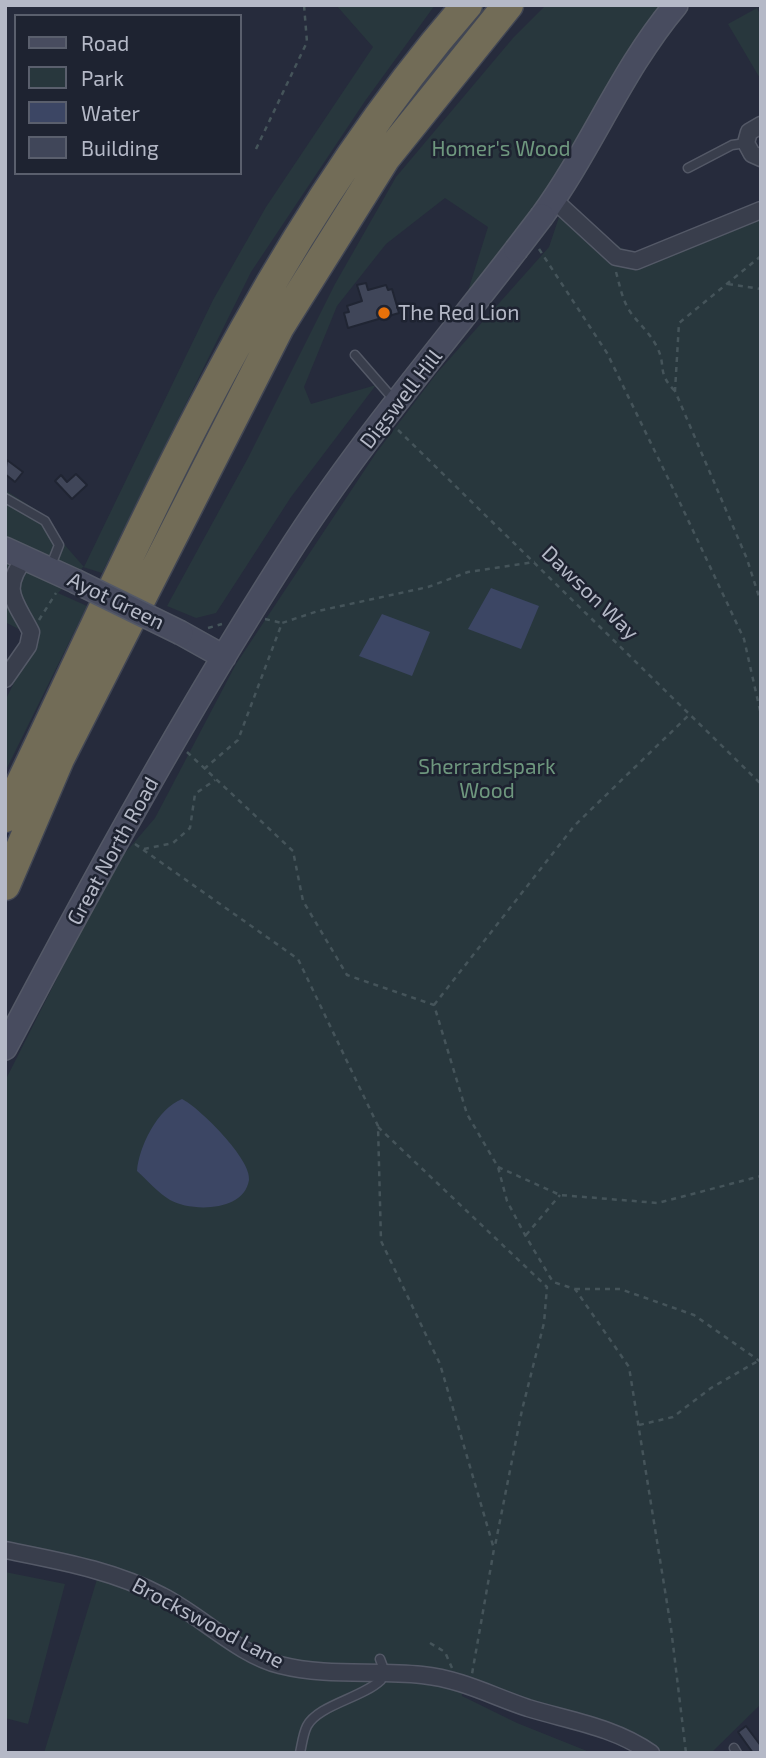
<!DOCTYPE html>
<style>
body{margin:0}
#map{position:relative;width:766px;height:1758px;overflow:hidden;background:#262b3c;font-family:"Exo 2",sans-serif}
canvas{display:block}
.frame{position:absolute;inset:0;border:7px solid #b5b9c7;pointer-events:none}
.legend{position:absolute;left:14px;top:14px;width:228px;height:161px;box-sizing:border-box;background:#1e2331;border:2px solid #5a5f6d;margin:0;padding:9px 12px;list-style:none;font-size:21px;color:#b5b9c7}
.legend li{display:flex;align-items:center;gap:14px;height:35px}
.legend b{width:35px;border:2px solid #5a5f6d}
</style>
<div id="map">
<canvas width="766" height="1758"></canvas>
<div class="frame"></div>
<ul class="legend">
<li><b style="height:9px;background:#484c5f"></b>Road</li>
<li><b style="height:19px;background:#28373d"></b>Park</li>
<li><b style="height:19px;background:#3c4664"></b>Water</li>
<li><b style="height:19px;background:#404659"></b>Building</li>
</ul>
</div>
<script>
const g = document.querySelector('canvas').getContext('2d');
g.lineJoin = 'round';
function fill(path, color) { g.fillStyle = color; g.fill(path, 'evenodd'); }
function stroke(path, color, width, dash) { g.strokeStyle = color; g.lineWidth = width; g.lineCap = dash ? 'butt' : 'round'; g.setLineDash(dash || []); g.stroke(path); }
function drawText(font, color, halo, rows, align = 'center') {
  g.font = font + ' "Exo 2",sans-serif'; g.lineWidth = 5; g.setLineDash([]); g.textBaseline = 'middle'; g.strokeStyle = halo; g.fillStyle = color; for (const [text, x, y, turn = 0] of rows) {
    g.save(); g.translate(x, y); g.rotate((+turn || 0) * Math.PI / 180); g.textAlign = isNaN(turn) ? turn : align; if (halo) g.strokeText(text, 0, 0); g.fillText(text, 0, 0); g.restore();
  }
}
fill(new Path2D(`
 M336,5h99l-70,96 -114,171 -149,301 -19,-6 -25,26 29,13 -82,166v-71l31,-63 -31,-16v-132l44,28 14,25 21,24 129,-267 53,-93 107,-160z
 M546,5h117l-110,180 -85,106 20,-64 -43,-29 -59,46 -49,62 -33,81 7,17 65,-19 -85,112 -75,116 -20,5 -29,-12 81,-148 87,-174 61,-107 117,-139z
 M757,8l4,8v64l-33,-56z
 M563,205l68,50 130,-49v1498l-50,49h-50l-28,-19 -103,-31 -69,-25 1,18 55,27 75,30h-548l54,-177 -93,-17v-478l82,-162 38,-66 30,-35 81,-154 140,-211 61,-80 112,-126z
 M5,1572l60,12 -37,140 -23,-6z`), '#28373d');
fill(new Path2D(`
 M491,588l48,18 -18,43 -53,-20z
 M382,614l48,18 -18,44 -53,-20z
 M182,1099c18,9 70,61 67,81 -5,32 -58,32 -79,20 -12,-7 -23,-20 -33,-29 2,-24 20,-62 45,-72z`), '#3c4664');
const building = new Path2D(`
 M366,283l2,7 18,-5 2,5 4,-1 7,24 -51,15 -4,-15 5,-1 -2,-6 15,-5 -5,-16z
 M7,460l16,12 -8,10 -10,-8z
 M76,474l11,11 -15,14 -17,-18 6,-6 6,7z
 M746,1726l15,20v7h-8l-15,-21z`);
fill(building, '#404659');
stroke(building, '#202533', 2);
const lane = new Path2D(`
 M688,168l44,-23 14,-2
 M355,355l40,46
 M5,498l40,23 14,24 -9,23
 M734,1748l3,5
 M300,1753c2,-9 3,-19 7,-27 11,-21 55,-28 74,-46l2,-13 -3,-8`);
const street = new Path2D(`
 M761,125l-12,7 -3,11 6,11 9,4
 M554,200l62,57 20,4 125,-51
 M5,679l23,-33 3,-14c-16,-32 -31,-41 -6,-74
 M5,1550c54,11 108,20 157,46 38,19 77,59 118,69 47,12 94,5 142,10 39,4 70,21 106,33 43,13 86,19 123,45`);
const secondary = new Path2D(`
 M542,216c49,-67 80,-147 134,-211
 M5,549l70,32
 M181,633l43,24
 M5,1048c88,-167 180,-334 282,-493 68,-107 152,-205 229,-305`);
const highway = new Path2D(`
 M5,817c135,-280 256,-575 462,-812
 M5,885l54,-126 220,-432 106,-169 123,-153`);
stroke(lane, '#545967', 11);
stroke(street, '#545967', 19);
stroke(secondary, '#545967', 26);
stroke(highway, '#414654', 33);
stroke(new Path2D(`
 M256,149l51,-107 -3,-37
 M539,249l68,104 74,152 63,134 17,76
 M761,256l-82,67 -4,68 72,168 14,44
 M616,272c4,14 6,28 15,41 9,12 19,20 26,34 10,20 -1,25 18,44
 M728,284l33,5
 M398,430l363,354
 M265,619l17,4
 M39,620l17,-27
 M208,628l14,-4
 M187,752l106,99 10,50 44,74 87,30 33,109 31,53 9,34 18,34 28,47 22,7 54,78 42,261 15,125
 M204,769l34,-29 44,-117 36,-12 110,-24 40,-15 67,-10
 M135,844l163,115 80,167 3,115 59,123 54,185 -22,125
 M144,849l29,-6 17,-15 5,-34 20,-14
 M434,1005l141,-180 115,-111
 M378,1127l169,160 -3,36 -22,87 -27,136
 M498,1167l62,28 98,8 103,-27
 M526,1235l34,-40
 M575,1289h45l74,26 67,47
 M639,1425l34,-8 38,-29 47,-27
 M430,1643l15,9 7,16`), '#45545a', 2.5, [5, 5]);
stroke(lane, '#393e4c', 8);
stroke(street, '#393e4c', 16);
stroke(secondary, '#484c5f', 23);
stroke(highway, '#726c57', 30);
const secondaryBridge = new Path2D(`
 M516,250l26,-34
 M75,581l106,52`);
stroke(secondaryBridge, '#545967', 26, []);
stroke(secondaryBridge, '#484c5f', 23);
for (const [x, y, r, color] of [
 [384,313,7,"#e8710a"]
]) { const dot = new Path2D(); dot.arc(x, y, r, 0, 2 * Math.PI); g.fillStyle = color; g.fill(dot); stroke(dot, '#1e2331', 2.5); }
drawText('21px', '#6e977e', '#1e2331', [
 ["Homer's Wood",501,149],
 ["Sherrardspark",487,767],
 ["Wood",487,791]
]);
drawText('21px', '#b5b9c7', '#1e2331', [
 ["The Red Lion",398,313]
], 'left');
drawText('21px', '#b5b9c7', '#1e2331', [
 ["Digswell Hill",401,399,-52],
 ["Dawson Way",590,593,44],
 ["Ayot Green",116,601,26],
 ["Great North Road",113,851,-61],
 ["Brockswood Lane",208,1623,28]
]);
</script>
